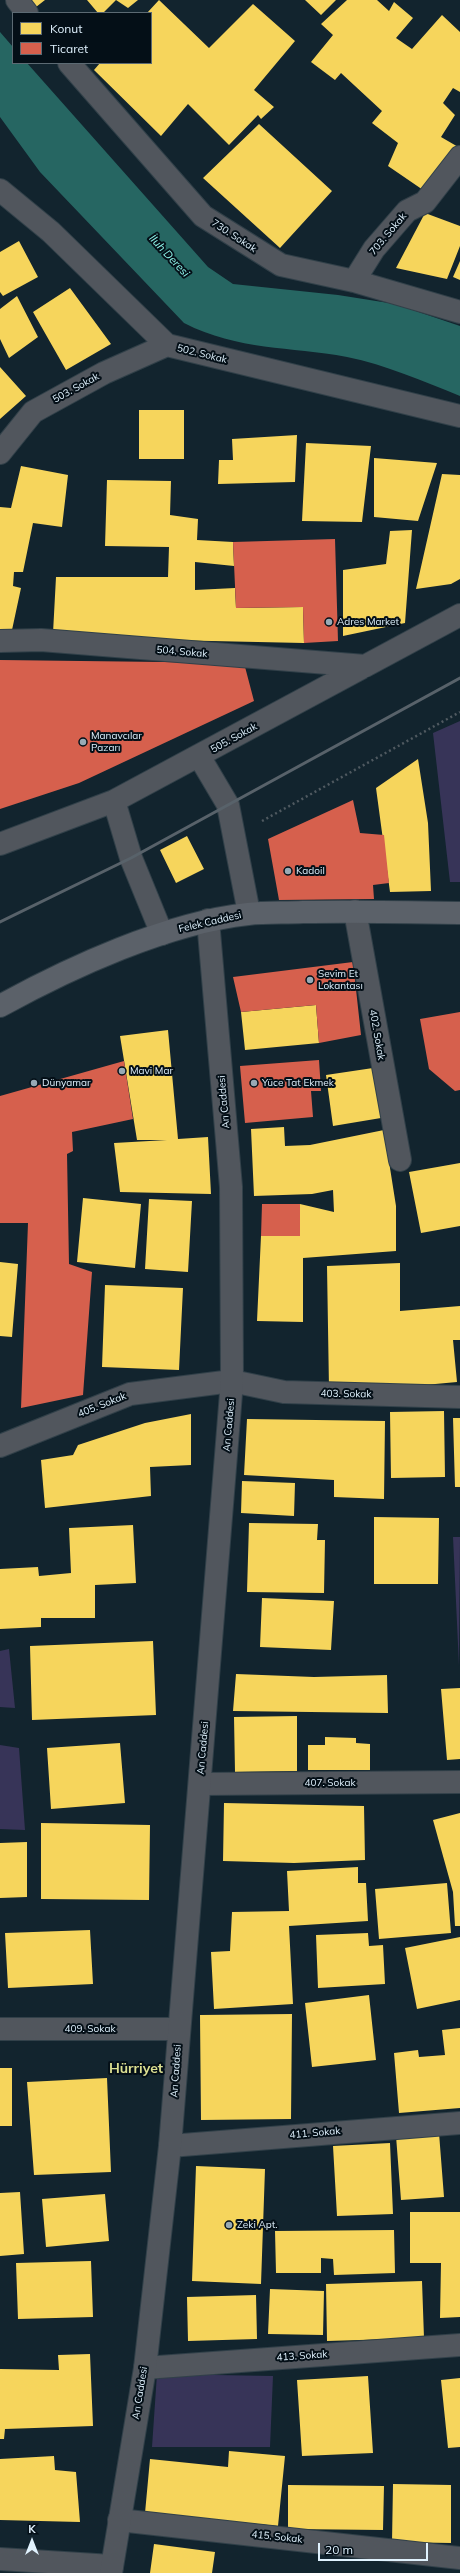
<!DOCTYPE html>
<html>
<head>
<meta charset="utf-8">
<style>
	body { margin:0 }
	#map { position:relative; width:460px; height:2573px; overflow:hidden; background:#12242e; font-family:Mulish,sans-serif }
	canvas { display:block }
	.legend { position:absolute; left:12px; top:12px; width:140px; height:52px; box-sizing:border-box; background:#040f17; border:1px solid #5c6a73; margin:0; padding:5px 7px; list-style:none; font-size:12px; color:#e0f2fe }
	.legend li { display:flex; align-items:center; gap:8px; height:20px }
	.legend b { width:20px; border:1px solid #5c6a73 }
	.north { position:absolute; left:12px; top:2521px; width:40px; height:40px; -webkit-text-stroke:3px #040f17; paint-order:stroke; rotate:0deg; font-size:11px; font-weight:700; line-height:16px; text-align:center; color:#e0f2fe }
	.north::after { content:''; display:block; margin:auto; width:14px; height:18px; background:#e0f2fe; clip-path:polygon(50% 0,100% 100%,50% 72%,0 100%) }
	.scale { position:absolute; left:318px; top:2543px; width:110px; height:18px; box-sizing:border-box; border:2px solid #e0f2fe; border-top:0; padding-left:5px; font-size:12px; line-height:14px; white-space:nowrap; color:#e0f2fe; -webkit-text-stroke:3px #040f17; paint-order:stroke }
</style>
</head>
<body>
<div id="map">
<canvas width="460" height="2573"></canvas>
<ul class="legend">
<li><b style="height:11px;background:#f6d55c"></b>Konut</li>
<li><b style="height:11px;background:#d6604d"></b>Ticaret</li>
</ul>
<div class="north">K</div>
<div class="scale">20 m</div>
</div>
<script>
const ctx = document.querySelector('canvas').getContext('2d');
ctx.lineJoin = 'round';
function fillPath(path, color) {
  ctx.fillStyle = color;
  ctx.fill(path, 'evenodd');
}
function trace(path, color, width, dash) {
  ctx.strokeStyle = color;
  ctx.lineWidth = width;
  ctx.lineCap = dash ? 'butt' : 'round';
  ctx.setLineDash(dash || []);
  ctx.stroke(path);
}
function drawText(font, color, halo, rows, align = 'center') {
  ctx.font = font + ' Mulish,sans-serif';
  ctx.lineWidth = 4;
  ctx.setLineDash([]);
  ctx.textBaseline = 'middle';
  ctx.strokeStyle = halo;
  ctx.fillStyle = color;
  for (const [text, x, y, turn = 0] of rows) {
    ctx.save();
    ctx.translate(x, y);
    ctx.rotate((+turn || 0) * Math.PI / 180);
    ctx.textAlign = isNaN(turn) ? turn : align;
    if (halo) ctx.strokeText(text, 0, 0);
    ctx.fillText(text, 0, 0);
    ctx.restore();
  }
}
fillPath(new Path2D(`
	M460,721V882H450L433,733Z
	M453,1537H460L459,1666Z
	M9,1649L15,1708L0,1707V1651Z
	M0,1745L19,1748L25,1830L0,1829Z
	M157,2374L273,2376L270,2447H152Z`), '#373458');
fillPath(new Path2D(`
	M0,32L13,47V63H27L208,267L233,284L338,295L395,304L460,326V396C423,381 386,365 347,357C289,346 239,351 184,323L40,172L0,117Z`), '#266662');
fillPath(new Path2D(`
	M30,0H45L36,7Z
	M87,0H138L128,8L116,0L103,13H98Z
	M159,0L209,48L253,4L295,41L254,90L274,107L261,119L258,115L229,145L188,104L161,136L94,70L100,63H151V13H147Z
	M305,0H336L321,15Z
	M347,0H377L389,11L394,2L413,18L396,38L412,49L442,15L460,32V92L453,88L443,103L455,115L441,137L460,148L426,192L388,166L398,143L372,123L382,111L341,73L335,80L311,62L333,35L321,24Z
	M259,124L332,191L280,248L203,178Z
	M425,213L460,226V246L447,279L396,268Z
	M19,241L38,277L3,296L0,292V252Z
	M460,261V280L453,277Z
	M70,288L111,344L66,370L33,312Z
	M17,296L38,337L9,358L0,339V309Z
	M0,367L26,396L0,419Z
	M139,410H184V459H139Z
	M297,435L295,482L218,484L219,460H233L232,439Z
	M306,443L371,446L362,522L302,521Z
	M374,458L437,463L418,521L374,517Z
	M21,466L68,475L62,527L33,523L23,572H14L13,586L21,588L12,630H0V507L11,508Z
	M442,474L460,475V579L451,584L416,589Z
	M107,480L171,481L170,515L198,519L197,540L233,542L234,566L195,562V590L235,588L236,608L303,607L304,643L165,640L53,633L56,577H168L169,547L105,546Z
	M412,530L405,623L343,636V570L386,564L390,531Z
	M418,759L428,823L431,891L390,892L376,788Z
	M187,836L204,869L176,883L160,850Z
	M316,1005L319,1043L245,1050L241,1012Z
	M168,1030L178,1139L208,1137L211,1194L120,1192L114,1143L167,1140H137L120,1036Z
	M373,1068L381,1118L333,1126L326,1075Z
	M284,1127L285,1146L310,1145L384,1130L396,1206V1251L303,1258V1322L257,1321L261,1236H300V1204L334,1212L333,1190L312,1194L254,1196L251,1129Z
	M460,1163V1226L421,1233L409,1172Z
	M83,1198L141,1204L135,1268L77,1262Z
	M149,1199L192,1201L188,1272L145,1269Z
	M0,1262L18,1264L12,1337L0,1336Z
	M400,1263V1311L460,1306V1340H453L457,1382L392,1388L329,1389L327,1266Z
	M105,1285L183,1288L179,1370L102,1367Z
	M444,1411L445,1477L391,1478L390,1412Z
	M191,1414V1465L150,1467L151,1496L45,1508L41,1460L73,1455L78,1445L145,1423Z
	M453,1418H460V1487H455Z
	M247,1419L385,1421L384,1499L334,1497V1480L244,1475Z
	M242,1481L295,1483L294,1516L241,1513Z
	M374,1517L439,1518L438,1584H374Z
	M249,1523L318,1524L317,1540H325L324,1593L247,1592Z
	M133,1525L136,1583L95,1585V1618H41V1627L0,1629V1569L38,1567L39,1576L71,1573L69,1528Z
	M262,1598L334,1601L331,1650L260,1647Z
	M153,1641L156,1715L32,1720L30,1646Z
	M236,1674L314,1677L387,1675L388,1713L233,1711Z
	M460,1688V1759L447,1760L441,1689Z
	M297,1716V1771L235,1772L234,1717Z
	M325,1737L356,1738V1743L370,1744V1770H308V1745H325Z
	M120,1743L125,1803L51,1809L47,1748Z
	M224,1803L364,1806L365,1860L294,1863L223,1861Z
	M460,1813V1926H455L453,1892L433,1820Z
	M41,1823L150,1825L149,1900L41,1899Z
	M27,1842V1897L0,1898V1843Z
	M358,1867V1883H366L368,1921L289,1926L293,2004L214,2009L211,1952L230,1951L232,1912L289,1911L287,1871Z
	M447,1883L451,1933L379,1939L375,1889Z
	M90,1930L93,1984L8,1988L5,1933Z
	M368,1933L369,1946L383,1945L385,1984L318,1988L316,1935Z
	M460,1937V2000L417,2009L405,1948Z
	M369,1995L376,2060L312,2067L305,2003Z
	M292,2014L291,2119L201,2120L200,2015Z
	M460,2028V2108L399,2113L394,2053L418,2050L419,2057L445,2055L442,2030Z
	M0,2068H12V2126H0Z
	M107,2078L111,2172L34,2175L27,2082Z
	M439,2133L444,2197L401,2200L396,2136Z
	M390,2143L393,2214L337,2216L333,2146Z
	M196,2166L265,2169L261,2284L192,2281Z
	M20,2192L24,2254L0,2256V2193Z
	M105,2194L109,2241L46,2247L42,2199Z
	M410,2212H460V2317L440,2318L441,2263H410Z
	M394,2230L395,2273L334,2275L333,2259L321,2258V2273H276L275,2231Z
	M91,2261L93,2317L18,2319L16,2263Z
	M422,2281L424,2338L327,2341L326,2284Z
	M270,2289L324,2291L323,2335L268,2334Z
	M256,2295L257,2339L188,2341L187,2297Z
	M90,2354L93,2426L5,2429L4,2439H0V2369L59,2370L58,2355Z
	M368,2376L373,2453L302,2456L297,2380Z
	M460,2378V2447L448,2448L441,2380Z
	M229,2451L285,2456L278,2526L145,2513L150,2459L228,2467Z
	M54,2456L55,2470L76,2472L80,2522L0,2520V2459Z
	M393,2484L451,2485V2543L392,2542Z
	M288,2485L384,2486L383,2530L288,2529Z
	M154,2544L215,2552L212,2573H150Z`), '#f6d55c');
fillPath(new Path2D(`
	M335,539L338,641L304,643L303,607L236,608L233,542Z
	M0,660L244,663L254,701L79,783L0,809Z
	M353,800L360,833L384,835L389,883L373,885L374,899L279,900L268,839Z
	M353,962L361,1035L319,1043L316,1005L241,1012L233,977Z
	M460,1012V1090L455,1091L429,1069L420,1019Z
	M319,1060L321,1091H311L313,1117L245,1123L240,1066Z
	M124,1061L133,1119L72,1132L73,1151L67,1154L69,1264L92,1272L83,1395L21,1408L28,1223H0V1096Z
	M262,1204H300V1236H261Z`), '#d6604d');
const minor = new Path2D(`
	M17,0L27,13
	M69,63L203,216L281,265L354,281L460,312
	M0,190L51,232L167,345L460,416
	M354,281L374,249L407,211L425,202L460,157
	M0,453L33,412L104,373L167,345
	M0,641L41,640L365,666
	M199,756L228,805L249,913
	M114,801L131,858L162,934
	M0,844L114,801L460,615
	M355,911L400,1160
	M0,1446L130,1394L232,1381L284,1392L460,1397
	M200,1784L460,1782
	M0,2029H179
	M170,2146L460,2123
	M145,2368L460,2345
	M119,2520L460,2558
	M0,2559L112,2566`);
const tertiary = new Path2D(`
	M111,2573L145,2368L170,2146L232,1381L231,1187L208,920`);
const secondary = new Path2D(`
	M0,1006C71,967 167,923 248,914C266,912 285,913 303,912C355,911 407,912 460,913`);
trace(minor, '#314049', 24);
trace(tertiary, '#314049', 24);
trace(secondary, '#314049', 24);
trace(new Path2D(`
	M262,821L460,712`), '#505a61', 2.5, [2, 3]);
trace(minor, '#51565d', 22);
trace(tertiary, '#51565d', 22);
trace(secondary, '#5b6169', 22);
trace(new Path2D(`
	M0,922L131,858L460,678`), '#58626a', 3);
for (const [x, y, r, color] of [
	[329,622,4,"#98aab5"],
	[83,742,4,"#98aab5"],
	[288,871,4,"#98aab5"],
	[310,980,4,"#98aab5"],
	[122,1071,4,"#98aab5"],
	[34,1083,4,"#98aab5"],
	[254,1083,4,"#98aab5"],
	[229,2225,4,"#98aab5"]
]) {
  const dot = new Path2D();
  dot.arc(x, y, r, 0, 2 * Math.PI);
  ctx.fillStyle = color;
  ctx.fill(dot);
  trace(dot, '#040f17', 1.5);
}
drawText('10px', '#e0f2fe', '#040f17', [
	["703. Sokak",388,234,-50],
	["730. Sokak",234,236,33],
	["502. Sokak",202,354,14],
	["503. Sokak",76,388,-29],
	["504. Sokak",182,652,5],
	["505. Sokak",234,738,-29],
	["Felek Caddesi",210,922,-13],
	["402. Sokak",377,1035,80],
	["Arı Caddesi",224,1102,-95],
	["403. Sokak",346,1394,1],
	["405. Sokak",102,1405,-22],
	["Arı Caddesi",229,1425,-85],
	["Arı Caddesi",203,1748,-85],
	["407. Sokak",330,1783],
	["409. Sokak",90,2029],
	["Arı Caddesi",176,2071,-86],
	["411. Sokak",315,2133,-5],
	["413. Sokak",302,2356,-4],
	["Arı Caddesi",140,2393,-81],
	["415. Sokak",277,2537,6]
]);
drawText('10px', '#e0f2fe', '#040f17', [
	["Adres Market",337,622],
	["Manavcılar",91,736],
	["Pazarı",91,748],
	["Kadoil",296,871],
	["Sevim Et",318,974],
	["Lokantası",318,986],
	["Mavi Mar",130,1071],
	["Dünyamar",42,1083],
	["Yüce Tat Ekmek",262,1083],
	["Zeki Apt.",237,2225]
], 'left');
drawText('italic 11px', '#91faef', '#040f17', [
	["İluh Deresi",169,256,47]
]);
drawText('bold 14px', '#dbdf91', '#040f17', [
	["Hürriyet",136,2069]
]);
</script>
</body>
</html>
